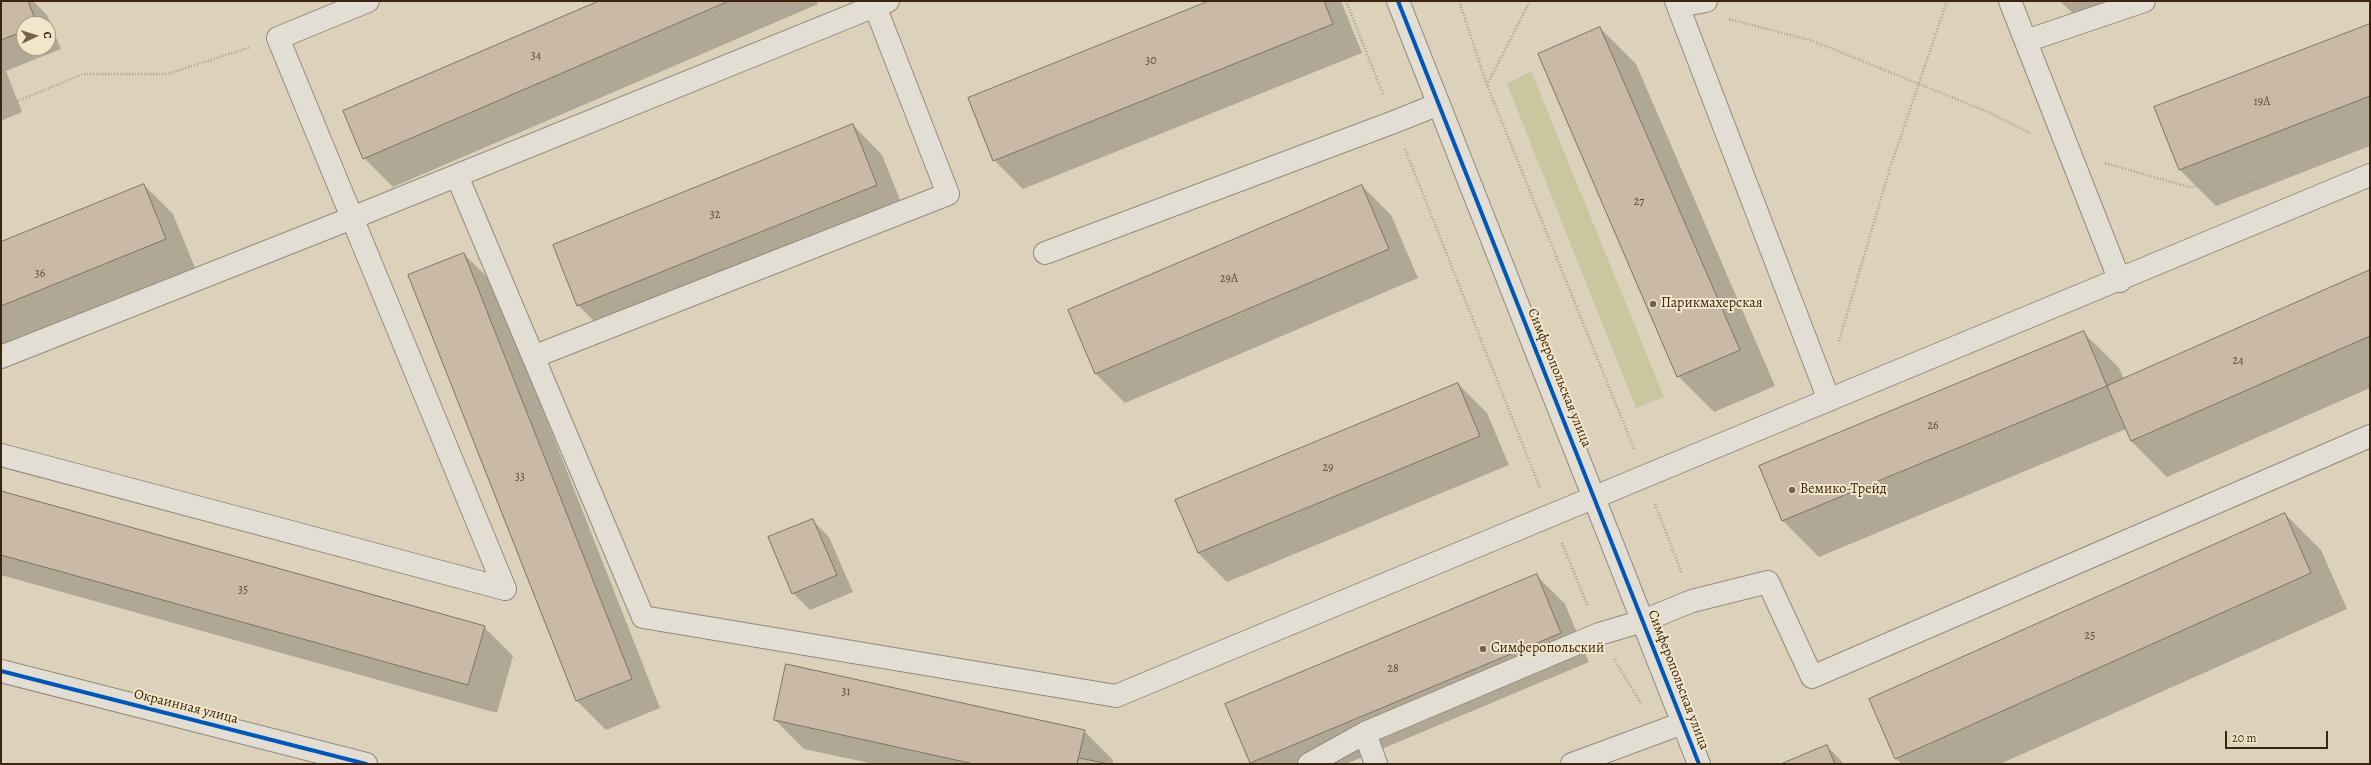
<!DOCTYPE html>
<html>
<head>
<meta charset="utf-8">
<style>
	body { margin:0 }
	#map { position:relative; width:2371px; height:765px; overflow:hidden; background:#dcd2bb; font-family:Alegreya,serif }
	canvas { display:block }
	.frame { position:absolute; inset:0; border:2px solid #3d2411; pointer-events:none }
	.north { position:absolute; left:16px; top:16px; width:40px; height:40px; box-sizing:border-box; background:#f1e6ca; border:1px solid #a99880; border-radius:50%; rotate:86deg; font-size:11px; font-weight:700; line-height:16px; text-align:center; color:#3d2411 }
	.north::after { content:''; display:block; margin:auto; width:14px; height:18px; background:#75614c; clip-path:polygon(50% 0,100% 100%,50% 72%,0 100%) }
	.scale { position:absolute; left:2225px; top:731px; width:103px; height:18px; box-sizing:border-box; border:2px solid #3d2411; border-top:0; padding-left:5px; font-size:12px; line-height:14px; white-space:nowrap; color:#3d2411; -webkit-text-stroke:3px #f1e6ca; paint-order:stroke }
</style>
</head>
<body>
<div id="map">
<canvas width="2371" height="765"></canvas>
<div class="frame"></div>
<div class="north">С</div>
<div class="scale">20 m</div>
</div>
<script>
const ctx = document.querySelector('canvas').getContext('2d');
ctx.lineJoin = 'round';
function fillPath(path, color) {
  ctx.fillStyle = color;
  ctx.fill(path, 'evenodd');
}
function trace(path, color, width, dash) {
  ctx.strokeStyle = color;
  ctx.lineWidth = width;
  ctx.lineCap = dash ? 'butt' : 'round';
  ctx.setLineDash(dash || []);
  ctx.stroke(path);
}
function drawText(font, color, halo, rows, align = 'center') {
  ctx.font = font + ' Alegreya,serif';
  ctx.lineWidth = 4;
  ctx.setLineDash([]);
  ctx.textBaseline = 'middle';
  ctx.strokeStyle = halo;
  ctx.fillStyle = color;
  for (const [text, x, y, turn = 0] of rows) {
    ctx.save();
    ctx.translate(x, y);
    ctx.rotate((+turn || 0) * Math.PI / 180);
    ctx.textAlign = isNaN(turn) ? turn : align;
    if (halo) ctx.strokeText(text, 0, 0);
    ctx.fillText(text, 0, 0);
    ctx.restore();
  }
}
fillPath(new Path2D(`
	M1531,71L1664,397L1636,408L1507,84Z`), '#c8c7a0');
fillPath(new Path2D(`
	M1,1H33L47,15L61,49L6,71L22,112L1,121ZM24,24H48V48H24Z
	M601,1H817L818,4L393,187L364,158Z
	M1211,1H1341L1362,53L1023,189L994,160Z
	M2060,1H2143L2085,25Z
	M2370,25V146L2216,206L2180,170Z
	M1600,28L1636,64L1775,386L1714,412L1678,376Z
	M853,125L882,155L906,214L607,334L578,305Z
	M144,185L173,214L195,268L1,347V243Z
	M1362,186L1391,215L1418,278L1125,403L1096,374L1069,310Z
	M464,254L493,283L660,708L606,730L577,701Z
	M2370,271V388L2167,477L2131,441L2126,429L1819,557L1783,521L1760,467L2083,332L2119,368L2124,379Z
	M1458,384L1487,413L1509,465L1227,582L1198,553Z
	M1,492L484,627L513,656L497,713L1,575Z
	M2285,514L2321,550L2347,609L2000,764H1902L1896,759Z
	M812,520L829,537L853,592L810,610L793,593Z
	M1536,575L1565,604L1589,662L1346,764L1251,763Z
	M775,720L1084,731L1113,760V764H874L804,749Z
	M1827,746L1844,764H1783Z`), '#0003');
const building = new Path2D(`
	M1,1H28L37,24H24V31L1,40Z
	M599,1H729L363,159L343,111Z
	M1209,1H1324L1333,24L993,161L968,98Z
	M2370,24V96L2179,170L2154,107Z
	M1600,27L1740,350L1677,377L1538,54Z
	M853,124L877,185L577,306L553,245Z
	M144,184L166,239L1,306V242Z
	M1362,185L1389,249L1095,374L1068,310Z
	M464,253L632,679L576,701L408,275Z
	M2370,270V336L2131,441L2107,386Z
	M2084,331L2107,386L1782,521L1759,466Z
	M1458,383L1480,436L1198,553L1175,500Z
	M1,491L485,626L468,685L1,555Z
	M2285,513L2311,573L1895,759L1869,699Z
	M813,519L837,575L792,594L768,537Z
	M1537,574L1561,633L1250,763L1225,704Z
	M786,664L1085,730L1077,764H974L774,720Z
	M1827,745L1835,764H1781Z
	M1079,758L1109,764H1077Z`);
fillPath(building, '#c9b9a6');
trace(building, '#7d7365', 1);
const minor = new Path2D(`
	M368,1L278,38L505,589
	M1398,1L1699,764
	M1676,1L1829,400
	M2010,1L2120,281
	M1678,6L1706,1
	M2026,41L2144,1
	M457,176L643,617L1116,696L2370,175
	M1045,253L1394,122L1439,104
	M1,357L352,218L875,6V1
	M533,357L948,194L875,6L888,1
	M1,455L505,589
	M1,671L366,764
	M1365,733L1376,764
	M1309,764L1365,733L1599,634L1643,621L1692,601L1768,582L1812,677L2370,436
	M1572,764L1683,723`);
trace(minor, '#938a7c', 24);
trace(new Path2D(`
	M1346,1L1383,94
	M1459,1L1487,85L1634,449
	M1729,19L1813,41L1988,112L2030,133
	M1487,85L1530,1
	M1,108L83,74H167L251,47
	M1405,149L1540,488
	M2105,163L2189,187L2276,180
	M1839,341L1889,171L1947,1
	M1655,504L1682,574
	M1562,543L1588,607
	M1614,659L1642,705`), '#a69f94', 2.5, [1, 2]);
trace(minor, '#e3ded3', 22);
trace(new Path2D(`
	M1398,1L1699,764
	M1,671L366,764`), '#0057b8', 4);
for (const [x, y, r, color] of [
	[1653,304,4,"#75614c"],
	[1792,490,4,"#75614c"],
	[1483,649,4,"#75614c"]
]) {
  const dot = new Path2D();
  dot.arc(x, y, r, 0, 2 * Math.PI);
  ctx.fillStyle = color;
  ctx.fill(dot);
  trace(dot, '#f1e6ca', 1.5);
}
drawText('12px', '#614a37', null, [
	["34",536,56],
	["30",1151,61],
	["19А",2262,102],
	["27",1639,202],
	["32",715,215],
	["36",40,274],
	["29А",1229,279],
	["24",2238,361],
	["26",1933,426],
	["29",1328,468],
	["33",520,477],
	["35",243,590],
	["25",2090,636],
	["28",1393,669],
	["31",846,692]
]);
drawText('14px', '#3d2411', '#f1e6ca', [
	["Парикмахерская",1661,304],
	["Вемико-Трейд",1800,490],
	["Симферопольский",1491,649]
], 'left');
drawText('14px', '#3d2411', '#f1e6ca', [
	["Симферопольская улица",1559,378,68],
	["Симферопольская улица",1678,680,69],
	["Окраинная улица",186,707,14]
]);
</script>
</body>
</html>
